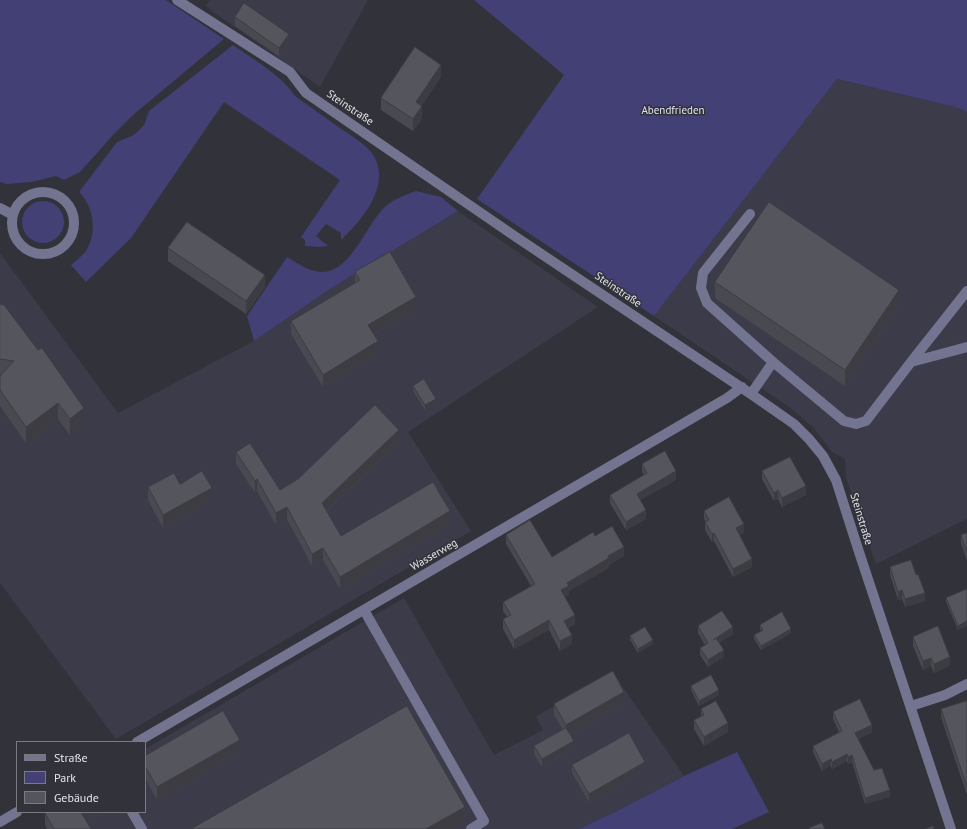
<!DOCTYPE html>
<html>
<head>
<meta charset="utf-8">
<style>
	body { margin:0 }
	#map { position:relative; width:967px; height:829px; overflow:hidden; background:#32323b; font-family:"PT Sans",sans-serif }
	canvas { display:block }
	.legend { position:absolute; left:16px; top:741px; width:130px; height:72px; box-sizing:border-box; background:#32323b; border:1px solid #7a7a81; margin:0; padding:5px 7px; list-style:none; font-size:12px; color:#e5e5eb }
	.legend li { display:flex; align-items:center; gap:8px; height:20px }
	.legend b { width:20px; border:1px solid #7a7a81 }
</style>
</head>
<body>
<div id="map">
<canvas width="967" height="829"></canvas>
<ul class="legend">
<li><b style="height:5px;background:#737490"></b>Straße</li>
<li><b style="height:11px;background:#424075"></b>Park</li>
<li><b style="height:11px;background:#55555e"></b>Gebäude</li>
</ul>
</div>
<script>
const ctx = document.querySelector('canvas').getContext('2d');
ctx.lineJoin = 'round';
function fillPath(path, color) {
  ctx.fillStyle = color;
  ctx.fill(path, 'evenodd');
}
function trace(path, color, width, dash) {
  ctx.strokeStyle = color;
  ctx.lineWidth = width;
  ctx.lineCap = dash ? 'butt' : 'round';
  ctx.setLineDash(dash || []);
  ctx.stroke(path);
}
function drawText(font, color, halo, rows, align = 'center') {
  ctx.font = font + ' "PT Sans",sans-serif';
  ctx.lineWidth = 3;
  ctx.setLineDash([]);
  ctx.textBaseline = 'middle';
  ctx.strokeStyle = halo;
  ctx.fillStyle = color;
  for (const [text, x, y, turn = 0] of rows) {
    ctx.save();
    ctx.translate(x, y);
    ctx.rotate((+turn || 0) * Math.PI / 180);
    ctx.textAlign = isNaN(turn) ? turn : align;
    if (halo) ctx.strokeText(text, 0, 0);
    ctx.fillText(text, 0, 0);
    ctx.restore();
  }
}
fillPath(new Path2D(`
	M210,0H368L320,87L205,6Z
	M837,79L955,107L967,112V519L876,564L846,478L845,459L832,452L813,427L789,407L654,316Z
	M458,211L598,307L408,432L471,531L116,739L0,583V253L118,413L254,341L330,289Z
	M404,598L494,755L543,730L536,716L614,674L684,776L619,810L579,829H87L77,812H145V749Z`), '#3b3b4a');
fillPath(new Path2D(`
	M0,0H166L224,39L133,115L113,135L80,172L64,180L56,176L31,182L7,184L0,182Z
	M474,0H967V112L955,107L837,79L654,316L477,199L564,75Z
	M233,45C254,60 280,74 295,96C309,106 323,116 337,126C348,134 369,145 375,158C390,188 361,221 341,240V233L326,224L316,236L328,246L319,247L305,246V240L301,237L340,180L224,102L131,238L86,282L71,265C75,261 81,257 85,252C98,235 94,206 79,192L117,142L134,135L144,125L149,111Z
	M416,191L441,197L458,211L330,289L254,341L247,316L287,257C297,263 308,271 321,272C352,273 366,223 386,206C394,199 405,195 416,191Z
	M22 222a21 21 0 1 1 42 0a21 21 0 1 1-42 0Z
	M737,752L769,812L732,829H579L619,810L684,776Z`), '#424075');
trace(new Path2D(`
	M177,0L290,72L306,93L516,237L751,394L794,424L809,439L823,456L836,480L859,552L951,829
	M12 223a31 31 0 1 1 62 0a31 31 0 1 1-62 0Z
	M0,208L13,215
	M750,214L703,273L701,288L707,303L773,362L751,394
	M773,362L844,421L856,424L866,421L911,362L967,291
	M911,362L967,347
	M364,610L484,821L471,829
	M911,706L945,695L967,684
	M137,742L727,398L742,387
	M132,812L142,829
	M0,822L17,812`), '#737490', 10);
fillPath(new Path2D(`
	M235,17L289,42L279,56L235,26Z
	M441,77L421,106L422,119L413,131L381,110V98Z
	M168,248L265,287L246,314L168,261Z
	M355,272L416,310L374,334L378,354L323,387L291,334V321L355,283Z
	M715,282L899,306L845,386L715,298Z
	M0,304L84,424L70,435L58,419L26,443L0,406V376L1,375H0Z
	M413,386L436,403L425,410L413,391Z
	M399,442L327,511L341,536L450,523L340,589L323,560L312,566L287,519L276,525L257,491L255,493L236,464V452L280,490Z
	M642,464L676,480L640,500L646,519L626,530L610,503V495L644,475L642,472Z
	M762,471L806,495L782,507L778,499L774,501L762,479Z
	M180,484L212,500L163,528L148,500V487Z
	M704,511L744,532L740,535L752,567L733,577L714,541L712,542L705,530V522H706L704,519Z
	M967,533V561L961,543V535Z
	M506,535L552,557L595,536L624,556L609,565V568L569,591V595L565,597L575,624L568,628L572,644L560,651L549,630L514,649L503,629V619L507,617L503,611V602L531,586L506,544Z
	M890,567L925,601L905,607L902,599L898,600L890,575Z
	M967,589L958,630L946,602V598Z
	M760,625L791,633L761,650L754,639V635L761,631L760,629Z
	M698,626L733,634L719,643L724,657L708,667L700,655V648L705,645L698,633Z
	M630,636L653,644L638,653L630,640Z
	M913,637L950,665L934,673L931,666L923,670L913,646Z
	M691,686L719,695L699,706L691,690Z
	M967,701V795L941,717V709Z
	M624,703L570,734L574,749L542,767L534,754V746L563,730L554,715V704Z
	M701,709L728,732L704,746L694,729V720L701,716Z
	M833,712L872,732L858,739L874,770L890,797L865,804L852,762L848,764L847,761L832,769L831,766L822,771L813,752V746L839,732L833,719Z
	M240,752L157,800L145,778V756Z
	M572,765L645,770L589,802L572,773Z
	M48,812H101L86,821L91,829H47L45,825V813Z`), '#494951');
fillPath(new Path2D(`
	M289,34V42L279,56V48Z
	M441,65V77L416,115V102Z
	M422,106V119L413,131V119Z
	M265,275V287L246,314V301Z
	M899,290V306L845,386V370Z
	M416,297V310L368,337V325Z
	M378,341V354L323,387V375Z
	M436,399V403L425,410V405Z
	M58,403V419L26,443V427Z
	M84,408V424L70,435V419Z
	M399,430V442L322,515V503Z
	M676,471V480L637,502V494Z
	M257,479V491L255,493V481Z
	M806,486V495L782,507V498Z
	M212,488V500L163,528V515Z
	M778,490V499L774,501V493Z
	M287,507V519L276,525V513Z
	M646,510V519L626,530V522Z
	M450,511V523L340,589V577Z
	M744,524V532L736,537V528Z
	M714,533V541L712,542V534Z
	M624,547V556L609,565V568L569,591V595L561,600V590L567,583L608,556Z
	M323,548V560L312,566V554Z
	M752,559V567L733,577V569Z
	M902,590V599L898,600V592Z
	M925,593V601L905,607V599Z
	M575,615V624L564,630V621Z
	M549,620V630L514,649V640Z
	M967,621V626L958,630V626Z
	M733,627V634L713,647V640Z
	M791,629V633L761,650V646Z
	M572,635V644L560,651V641Z
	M653,640V644L638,653V649Z
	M724,650V657L708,667V660Z
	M950,657V665L934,673V664Z
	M931,658V666L923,670V661Z
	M719,690V695L699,706V701Z
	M624,692V703L566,736V725Z
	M728,723V732L704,746V737Z
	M872,725V732L855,740V733Z
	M240,740V752L157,800V787Z
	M574,741V749L542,767V759Z
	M847,754V761L832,769V762Z
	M852,755V762L848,764V757Z
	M831,759V766L822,771V764Z
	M645,762V770L589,802V794Z
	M890,790V797L865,804V798Z
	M465,807V823L454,829H426Z
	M81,812H101L81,824Z`), '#3c3c42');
const building = new Path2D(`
	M244,3L289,34L279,48L235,17Z
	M415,47L441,65L416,102L422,106L413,119L381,98Z
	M769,202L899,290L845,370L715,282Z
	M187,222L265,275L246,301L168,248Z
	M390,252L416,297L368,325L378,341L323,375L291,321L360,280L355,272Z
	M0,304L4,305L38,350L42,348L84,408L70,419L58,403L26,427L0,390V376L14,361L0,359Z
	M424,379L436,399L425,405L413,386Z
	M375,405L399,430L322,503L341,536L433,482L450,511L340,577L323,548L312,554L287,507L276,513L257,479L255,481L236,452L250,443L280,490L298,479Z
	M665,451L676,471L637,494L646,510L626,522L610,495L647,473L642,464Z
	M790,457L806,486L782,498L778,490L774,493L762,471Z
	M202,471L212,488L163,515L148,487L174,473L180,484Z
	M729,497L744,524L736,528L752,559L733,569L714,533L712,534L705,522L709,520L704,511Z
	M530,520L552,557L593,532L595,536L612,526L624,547L608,556L609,558L567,583L569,586L561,590L575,615L564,621L572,635L560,641L549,620L514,640L503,619L511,615L503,602L535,584L506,535Z
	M967,533V553L961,535Z
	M911,560L916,575L918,574L925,593L905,599L902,590L898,592L890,567Z
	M967,589V621L958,626L946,598Z
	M722,611L733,627L713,640L716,638L724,650L708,660L700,648L708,643L698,626Z
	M782,612L791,629L761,646L754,635L763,630L760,625Z
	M938,626L950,657L934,664L931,658L923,661L913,637Z
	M645,627L653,640L638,649L630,636Z
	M613,671L624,692L566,725L554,704Z
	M711,675L719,690L699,701L691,686Z
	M860,699L872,725L855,733L874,770L882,768L890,790L865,798L852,755L848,757L847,754L832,762L831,759L822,764L813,746L842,731L833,712Z
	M716,701L728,723L704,737L694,720L704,715L701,709Z
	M967,701V787L941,709Z
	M407,706L465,807L426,829H191Z
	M223,711L240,740L157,787L145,766V756Z
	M566,728L574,741L542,759L534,746Z
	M629,733L645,762L589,794L572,765Z
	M48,812H81L91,829H54L45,813Z
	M822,823L825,829H809V828Z
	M933,826L934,829H925Z`);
fillPath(building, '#55555e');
trace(building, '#3c3c42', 1);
drawText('11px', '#e5e5eb', '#32323b', [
	["Steinstraße",350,108,34],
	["Steinstraße",618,290,34],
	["Steinstraße",861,519,73],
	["Wasserweg",434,555,-30]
]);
drawText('11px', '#e1e2f4', '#32323b', [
	["Abendfrieden",673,111]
]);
</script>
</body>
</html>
